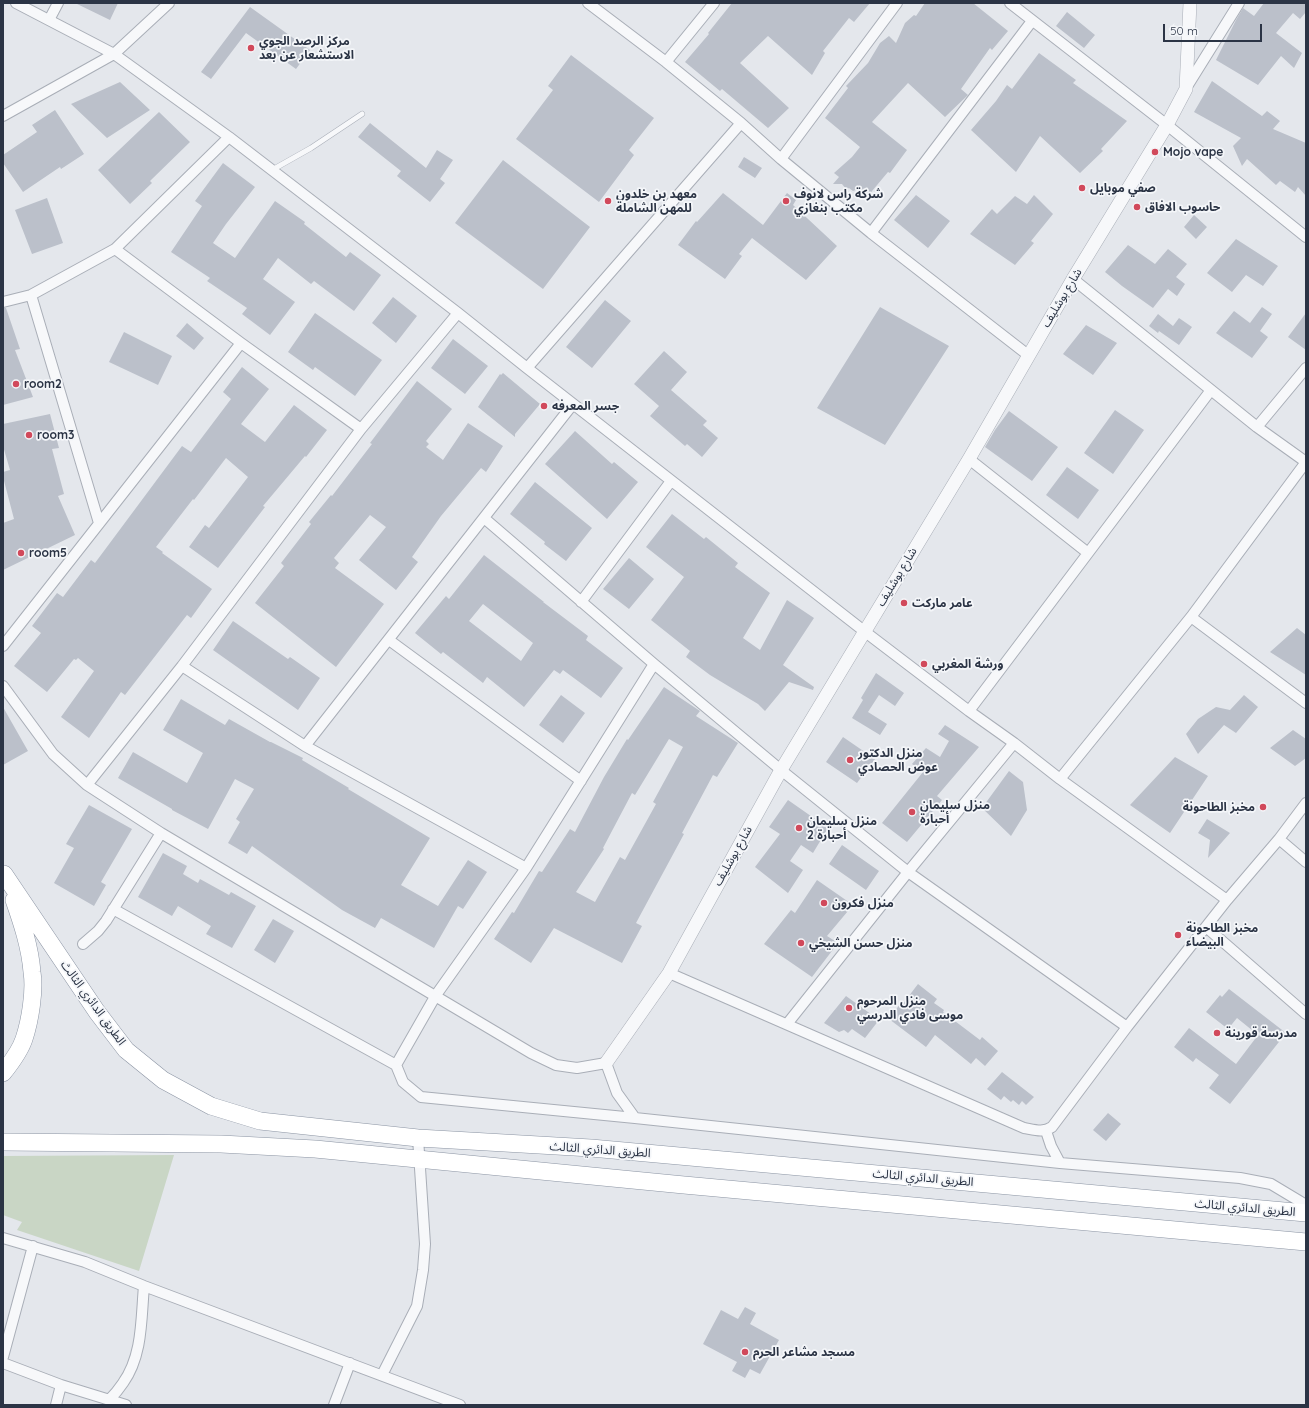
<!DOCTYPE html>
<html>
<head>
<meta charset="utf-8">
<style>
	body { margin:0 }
	#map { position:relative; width:1309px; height:1408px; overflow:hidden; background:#e4e7ec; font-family:Quicksand,sans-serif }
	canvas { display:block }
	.frame { position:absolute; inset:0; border:4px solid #2b3445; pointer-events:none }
	.scale { position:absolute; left:1163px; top:24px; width:99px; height:18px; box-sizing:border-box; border:2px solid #2b3445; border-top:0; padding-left:5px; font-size:12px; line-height:14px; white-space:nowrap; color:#2b3445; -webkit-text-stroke:3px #f4f6f9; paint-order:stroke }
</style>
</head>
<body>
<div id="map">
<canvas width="1309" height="1408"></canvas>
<div class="frame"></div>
<div class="scale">50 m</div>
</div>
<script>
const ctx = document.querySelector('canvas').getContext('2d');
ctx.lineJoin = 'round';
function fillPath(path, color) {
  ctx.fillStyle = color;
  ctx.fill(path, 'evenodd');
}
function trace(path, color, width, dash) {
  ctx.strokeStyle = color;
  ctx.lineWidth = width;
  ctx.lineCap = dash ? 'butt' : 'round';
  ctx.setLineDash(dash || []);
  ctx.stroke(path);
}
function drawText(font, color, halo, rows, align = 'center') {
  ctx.font = font + ' Quicksand,"Noto Sans Arabic",sans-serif';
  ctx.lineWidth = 3.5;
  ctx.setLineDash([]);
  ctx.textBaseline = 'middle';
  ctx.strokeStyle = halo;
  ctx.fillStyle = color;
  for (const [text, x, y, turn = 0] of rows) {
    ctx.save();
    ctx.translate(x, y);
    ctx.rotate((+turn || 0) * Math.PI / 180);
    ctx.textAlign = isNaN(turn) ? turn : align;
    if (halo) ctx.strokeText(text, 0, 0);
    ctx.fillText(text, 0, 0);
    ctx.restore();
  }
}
fillPath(new Path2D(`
	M174,1155L139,1271L17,1230L22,1222L3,1215V1156Z`), '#c9d6c5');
fillPath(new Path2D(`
	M75,3H118L110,20Z
	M732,3H870L854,22L849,18L823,51L825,53L812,75L768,36L740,63L789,108L768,128L722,89L720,91L685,62L709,34L708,33Z
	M925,3H973L1008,31L992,50L990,48L961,89L968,95L945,117L908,83L872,122L907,150L890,173L888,172L867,197L859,189L853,191L849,188L846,189L842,184H833L839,177L834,173L852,157L860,147L825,118L848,88L846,86L868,63L880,43L889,36L896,43L905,23L914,15L916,16Z
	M1264,3H1306V12L1300,19L1293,13L1276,33L1302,53L1294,68L1281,56L1258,85L1216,60L1236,20L1243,8L1254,16Z
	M250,7L310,50L296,69L246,33L211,79L201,72Z
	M1067,12L1095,35L1084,48L1056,26Z
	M1039,53L1076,80L1073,83L1127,121L1101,149L1103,151L1080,173L1040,136L1016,172L971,130L996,101L1007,85L1012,89Z
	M571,55L654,118L629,150L634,155L599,202L516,139L553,90L548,86Z
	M1212,81L1262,116L1267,111L1280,121L1273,129L1306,143V196L1298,187L1295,192L1280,181L1276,185L1247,159L1242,166L1233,146L1241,138L1194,112Z
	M120,82L150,110L107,138L71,104Z
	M55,110L84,154L61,169L60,167L23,192L3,163V155L37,132L32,125Z
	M159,112L190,142L150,181L152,183L130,204L98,170Z
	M370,123L426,168L437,150L453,160L440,179L445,183L430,202L397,176L401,171L358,137Z
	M744,157L762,168L755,178L738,167Z
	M503,160L590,227L543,289L455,223Z
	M223,163L255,187L226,224L213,243L235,258L275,201L305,222L304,224L346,257L350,252L381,275L354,311L314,281L311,284L278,258L263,279L295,302L270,335L242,314L247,308L207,281L210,278L171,252L202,206L195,201Z
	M723,193L763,225L787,193L796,200L793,205L837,246L806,280L752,238L739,254L742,256L725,279L678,245L696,221L697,222Z
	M916,195L950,221L928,248L894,220Z
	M1034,195L1053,214L1031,241L1034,243L1015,265L970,234L992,209L997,214L1015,196L1027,204Z
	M47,198L63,243L32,254L15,210Z
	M1194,215L1207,227L1196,239L1184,227Z
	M1236,239L1278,266L1263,286L1246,275L1232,292L1207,273Z
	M1128,245L1155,264L1168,249L1187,264L1176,277L1185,284L1177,296L1168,289L1153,308L1122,286L1105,272Z
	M393,297L417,316L396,343L372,323Z
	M605,300L631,321L592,368L566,347Z
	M880,307L949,346L885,445L817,408Z
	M1262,307L1272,314L1260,331L1268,337L1252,358L1216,333L1234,311L1250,323Z
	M3,308H6L20,349L15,350L33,397L3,405Z
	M315,313L382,360L355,396L315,367L313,370L288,352Z
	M1306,313V350L1288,337Z
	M1158,314L1173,326L1179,318L1192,327L1179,345L1159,331L1158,333L1149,326Z
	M187,323L204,338L194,350L176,336Z
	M1086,325L1117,343L1093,375L1063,354Z
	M124,332L172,356L158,385L109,362Z
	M453,339L488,366L465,394L431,368Z
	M664,351L687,372L671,390L707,421L703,425L718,438L702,457L687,444L685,446L650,416L659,406L634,384Z
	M242,367L269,389L241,424L265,442L294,405L327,430L306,457L305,456L263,506L265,507L218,568L189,547L205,525L209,528L248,477L226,458L194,500L193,499L156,547L163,552L162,553L212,589L191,618L187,615L125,695L121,692L89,738L61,717L94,671L78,658L76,660L74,659L47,692L14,666L41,633L32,626L57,593L63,597L91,560L95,563L182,446L191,452L231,399L223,392Z
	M503,373L540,404L515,434V437L478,407L500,374L501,375Z
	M417,381L452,409L426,441L429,444L426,447L443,460L468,423L503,446L486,472L481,468L441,516L412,557L418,562L396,590L359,560L386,527L370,515L334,558L339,563L335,568L384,604L336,667L255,603L284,566L281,563L311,524L309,522L331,495L332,496L372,444L370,443Z
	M1115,410L1144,430L1113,474L1084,453Z
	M1009,411L1058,447L1032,481L985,447L995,430Z
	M50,414L59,448L52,449L64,494L58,496L75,535L3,570V523L14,519L3,477V472L10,470L3,446V424Z
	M575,431L612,464L614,462L638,482L607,519L545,464Z
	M1067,467L1099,490L1078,519L1046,495Z
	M535,482L592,528L566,561L544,544L545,542L510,514Z
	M672,514L704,539L706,537L738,563L735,567L770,593L743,638L760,650L787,600L814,618L783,665L814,687L813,690L789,682L765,711L758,704L710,675L686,657L690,651L651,620L684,577L646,547Z
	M484,555L544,602H543L588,636L586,640L623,668L601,698L563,670L560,674L554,670L524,707L487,677L483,683L443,652L441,654L415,633L446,596L449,599ZM483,604L533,643L521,661L469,621Z
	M629,558L654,579L629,609L603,589Z
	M233,621L288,659L290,657L320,678L298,710L213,650Z
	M1297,628L1306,635V675L1270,652Z
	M876,673L904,693L895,706L879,695L868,712L887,724L880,735L852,718L863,700L861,698Z
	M664,687L700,711L696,716L738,743L717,777L713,775L682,833L684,834L636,923L642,926L622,963L554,928L531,963L494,939L512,912L514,913L539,871L542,872L570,829L575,832L604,777L627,739L628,740ZM669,739L683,747L653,802L656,804L625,860L620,857L595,902L576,892L604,849L603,848L632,793L635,795Z
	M561,695L585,713L563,743L539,725Z
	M1244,695L1258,707L1236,733L1224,725L1198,754L1186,734L1198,719L1216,707L1230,710Z
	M181,699L225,725L229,719L270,742H271L303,758L302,760L349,788L348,789L430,838L401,885L438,906L468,860L487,872L463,909L458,906L434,948L381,918L375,928L342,910L252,846L247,854L228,843L240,822L236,819L254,789L235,779L208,829L172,810V809L118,778L133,752L187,783L203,753L163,730Z
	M3,707L28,751L3,765Z
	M945,725L979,747L937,796L942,800L907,842L882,823L923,772L912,764L926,748L940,757L949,741L938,734Z
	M1293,730L1306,739V758L1295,766L1270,748Z
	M843,737L875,759L857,783L826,762Z
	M1175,757L1208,776L1170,833L1130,805Z
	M1009,771L1023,782L1027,810L1011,836L982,808Z
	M788,800L828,828L813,853L801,845L790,861L803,870L788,893L755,867L780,834L769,827Z
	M89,805L132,829L101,882L106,885L94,906L54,883L74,848L66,844Z
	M1207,819L1230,833L1208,858L1210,840L1198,833Z
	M842,845L879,871L866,890L829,864Z
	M163,853L187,866L183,874L198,883L200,879L229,895L231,892L256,906L232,948L206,934L211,926L178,906L172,916L138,897Z
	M817,880L853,905L827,936L838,943L812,977L764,944L791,910L795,913Z
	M273,919L294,931L275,963L254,950Z
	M918,984L937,999L934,1003L944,1010L943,1012L980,1040L982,1037L998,1051L985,1066L976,1058L971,1064L935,1035L926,1047L889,1019L900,1004L902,1005Z
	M1229,989L1286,1033L1230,1104L1209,1088L1219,1075L1196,1058L1193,1062L1174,1047L1189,1028L1236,1064L1258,1035L1237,1018L1228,1029L1206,1012L1220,995L1222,997Z
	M846,996L879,1020L865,1038L852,1029L848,1033L844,1030L839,1032L824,1023Z
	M1002,1072L1034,1097L1026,1105L1022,1101L1019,1105L1013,1100L1011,1102L1004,1096L1001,1100L987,1089Z
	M1108,1113L1121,1124L1106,1141L1093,1130Z
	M745,1307L756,1313L750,1324L779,1340L760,1374L750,1369L745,1378L732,1371L737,1362L703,1344L721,1310L738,1319Z`), '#bbc0ca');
const service = new Path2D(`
	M272,170L311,148L362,114`);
const minor = new Path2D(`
	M16,3L114,54L229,137L458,313L527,368L864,631L969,711L1014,743L1060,779L1227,900
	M588,3L666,62L741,123L781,159L871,233L1028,355
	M1010,3L1167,125L1306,237
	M49,20L58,3
	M666,62L714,3
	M1186,88L1239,3
	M3,116L114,54L169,3
	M781,159L897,3
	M871,233L1032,21
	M115,249L241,343L361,429
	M1073,279L1257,427L1306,462
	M31,295L99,523
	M3,302L31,295L115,249L229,137
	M527,368L741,123
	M1257,427L1306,368
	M969,459L1088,553
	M484,518L654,664L781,770L908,872L1127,1027
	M581,602L671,481
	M1191,617L1306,703
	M389,640L581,781
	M3,646L241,343
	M654,664L526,868L436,995L396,1065L403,1082L421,1097L635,1118L1060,1163L1240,1178L1271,1184L1306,1205
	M182,666L305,746L526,868
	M3,686L53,754L87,785L161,833L531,1053L556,1065L577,1068L606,1063L617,1093L635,1118
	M969,711L1211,390
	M305,746L573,404
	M1060,779L1191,617L1306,462
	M87,785L182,666L361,429L458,313
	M1279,839L1306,862
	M113,909L396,1065
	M1206,927L1306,1014
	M83,944L98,931L106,921L161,833
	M669,973L1024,1128C1035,1130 1043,1133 1052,1127L1127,1027L1227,900L1279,839L1306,803
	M787,1024L908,872L1014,743
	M1046,1131L1051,1146L1060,1163
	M3,1238L85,1262L144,1286L460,1405
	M3,1357L33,1246
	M3,1363L61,1385L126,1405
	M382,1375L417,1306L423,1270L425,1244L418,1138
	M109,1400C114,1395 119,1389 123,1383C143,1355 141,1318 144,1286
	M56,1405L61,1385
	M334,1405L350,1363`);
const tertiary = new Path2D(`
	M606,1063L669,973L781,770L969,459L1073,279L1167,125L1186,89L1190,3`);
const trunk = new Path2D(`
	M4,874L97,1012L126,1050L163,1080L211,1106L260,1121L418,1138L591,1148L1306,1213
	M3,1073C11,1063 20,1051 24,1039C30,1021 35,991 32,972C30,947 22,923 14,900
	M3,1142L221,1144L315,1149L684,1185L1306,1242`);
trace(service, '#a9aeb7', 6);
trace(minor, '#a9aeb7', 12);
trace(tertiary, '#a9aeb7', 14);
trace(trunk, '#8b94a3', 18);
trace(service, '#f7f8fa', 5);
trace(minor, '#f7f8fa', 10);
trace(tertiary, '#f7f8fa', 13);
trace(trunk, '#fff', 17);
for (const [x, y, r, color] of [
	[251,48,4,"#d1495b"],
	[1155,152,4,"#d1495b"],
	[1082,188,4,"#d1495b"],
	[608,201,4,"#d1495b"],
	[786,201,4,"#d1495b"],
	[1137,207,4,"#d1495b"],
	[16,384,4,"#d1495b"],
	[544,406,4,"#d1495b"],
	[29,435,4,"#d1495b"],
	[21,553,4,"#d1495b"],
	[904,603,4,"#d1495b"],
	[924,664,4,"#d1495b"],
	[850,760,4,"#d1495b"],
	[1263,807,4,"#d1495b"],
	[912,812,4,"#d1495b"],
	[799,828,4,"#d1495b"],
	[824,903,4,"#d1495b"],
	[1178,935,4,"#d1495b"],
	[801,943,4,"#d1495b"],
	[849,1008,4,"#d1495b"],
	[1217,1033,4,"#d1495b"],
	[745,1352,4,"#d1495b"]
]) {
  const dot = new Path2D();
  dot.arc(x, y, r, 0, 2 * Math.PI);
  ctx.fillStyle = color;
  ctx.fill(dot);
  trace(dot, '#f4f6f9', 1.5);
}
drawText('bold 12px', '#2b3445', '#f4f6f9', [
	["مركز الرصد الجوي",259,41],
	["الاستشعار عن بعد",259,55],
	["Mojo vape",1163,152],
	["صفي موبايل",1090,188],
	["معهد بن خلدون",616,194],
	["للمهن الشاملة",616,208],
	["شركة راس لانوف",794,194],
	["مكتب بنغازي",794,208],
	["حاسوب الافاق",1145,207],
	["room2",24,384],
	["جسر المعرفه",552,406],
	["room3",37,435],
	["room5",29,553],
	["عامر ماركت",912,603],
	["ورشة المغربي",932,664],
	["منزل الدكتور",858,753],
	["عوض الحصادي",858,767],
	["منزل سليمان",920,805],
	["أحبارة",920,819],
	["مخبز الطاحونة",1255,807,"right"],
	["منزل سليمان",807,821],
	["أحبارة 2",807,835],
	["منزل فكرون",832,903],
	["مخبز الطاحونة",1186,928],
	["البيضاء",1186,942],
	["منزل حسن الشيخي",809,943],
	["منزل المرحوم",857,1001],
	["موسى فادي الدرسي",857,1015],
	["مدرسة قورينة",1225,1033],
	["مسجد مشاعر الحرم",753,1352]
], 'left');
drawText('12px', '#2b3445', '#f4f6f9', [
	["شارع بوشليف",1062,298,-59],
	["شارع بوشليف",897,577,-59],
	["شارع بوشليف",733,856,-61],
	["الطريق الدائري الثالث",93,1003,54],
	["الطريق الدائري الثالث",600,1150,4],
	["الطريق الدائري الثالث",923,1178,5],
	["الطريق الدائري الثالث",1245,1208,5]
]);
</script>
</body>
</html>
